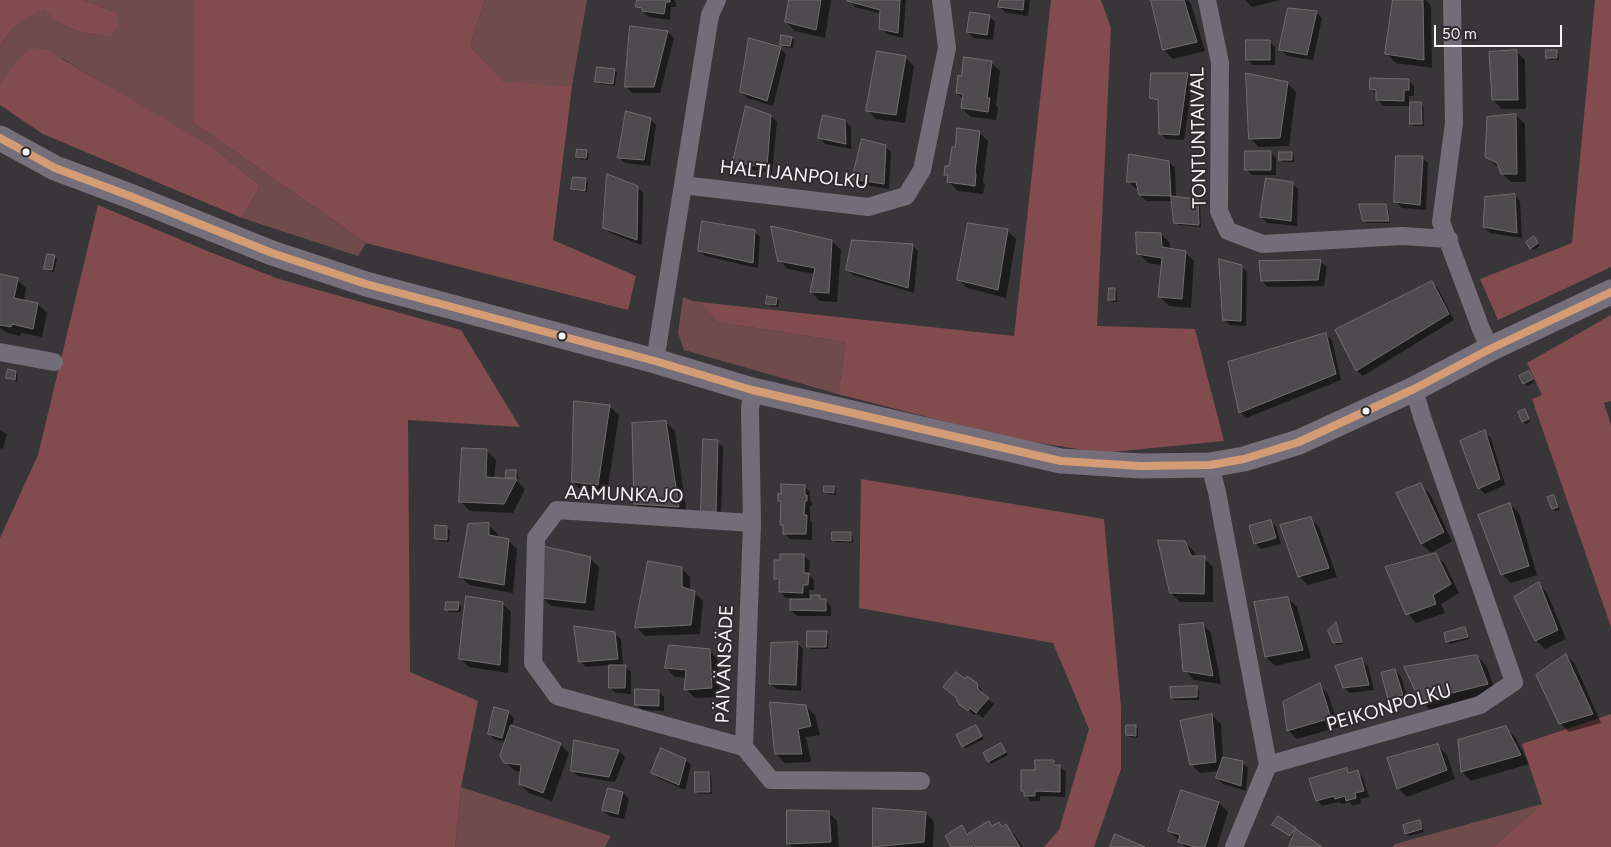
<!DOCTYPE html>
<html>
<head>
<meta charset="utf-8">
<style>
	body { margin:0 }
	#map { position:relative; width:1611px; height:847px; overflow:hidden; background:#383638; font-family:Figtree,sans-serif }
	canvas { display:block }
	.scale { position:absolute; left:1434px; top:25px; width:128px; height:22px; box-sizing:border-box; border:2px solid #f6f4f6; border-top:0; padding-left:6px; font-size:15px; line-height:18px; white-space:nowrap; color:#f6f4f6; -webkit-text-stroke:4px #2f2b2e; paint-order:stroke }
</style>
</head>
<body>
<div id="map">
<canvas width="1611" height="847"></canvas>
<div class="scale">50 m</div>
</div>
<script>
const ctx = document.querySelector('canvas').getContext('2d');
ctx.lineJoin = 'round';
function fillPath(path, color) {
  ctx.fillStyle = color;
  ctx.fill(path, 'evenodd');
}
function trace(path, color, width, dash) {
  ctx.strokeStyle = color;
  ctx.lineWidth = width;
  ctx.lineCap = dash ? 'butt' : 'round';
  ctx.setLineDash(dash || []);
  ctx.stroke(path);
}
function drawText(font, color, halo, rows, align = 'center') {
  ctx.font = font + ' Figtree,sans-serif';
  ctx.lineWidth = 4;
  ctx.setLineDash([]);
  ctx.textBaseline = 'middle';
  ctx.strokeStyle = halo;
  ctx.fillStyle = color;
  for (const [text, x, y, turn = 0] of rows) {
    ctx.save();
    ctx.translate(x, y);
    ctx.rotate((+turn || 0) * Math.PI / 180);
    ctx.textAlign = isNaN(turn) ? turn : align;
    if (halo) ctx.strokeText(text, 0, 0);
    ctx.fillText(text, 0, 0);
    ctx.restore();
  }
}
fillPath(new Path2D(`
	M82,0H194V123L366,243L358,256L242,218L260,186L215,149L128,99L62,58L8,73L0,83V45L20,20L31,14L44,9L59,23L77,31L110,37L115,12Z
	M485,0H587L572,86L503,83L470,46Z
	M683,297L693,301L699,302L717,322L846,342L838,394L684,350L678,333Z
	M461,787L611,836L605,847H455Z
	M1542,804L1493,847H1392L1395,844Z`), '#6f4b4c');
fillPath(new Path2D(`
	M0,0H82L115,12L119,24L110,37L77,31L59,23L44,10C19,18 16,25 0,45Z
	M194,0H485L470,46L503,82L572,86L553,240L636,276L628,310L366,243L194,123Z
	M1051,0H1101L1111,28L1097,326L1195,329L1224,441L1102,453L1009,438L838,394L846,342L717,322L699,302L1014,336Z
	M1595,0H1611V267L1498,320L1480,279L1572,243Z
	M32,48L47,50L215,149L260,186L242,218L43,134L0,105V83L21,56Z
	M98,205L210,252L279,279L461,330L520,427L408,420L410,672L478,701L461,787L455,847H0V538L38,455Z
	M1611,315V401L1604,403L1611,425V627L1532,399L1542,395L1527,363Z
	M861,479L1104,519L1121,707V769L1094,847H1044L1059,830L1089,729L1053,643L859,608Z
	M1611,714V847H1493L1542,804L1522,744Z`), '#824c4e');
fillPath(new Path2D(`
	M639,0H674L676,2V7H671L670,20L649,17L638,7Z
	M790,0H831L825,38L795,31L786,22Z
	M849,0H906L903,38L887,34L881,28L882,14L855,7Z
	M999,0H1030L1028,16L1006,13L1000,7L1001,2Z
	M1152,0H1187L1191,4L1205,51L1173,59L1164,50Z
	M1245,0H1280L1252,7Z
	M1394,0H1426L1431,6L1432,68L1396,63L1387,54Z
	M1316,12L1322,18L1313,60L1287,56L1281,50Z
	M989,16L995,22L993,40L974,38L968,32Z
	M631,27L668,32L674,38L660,93H632L627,87Z
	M791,38L794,40L793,48L784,47L781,45Z
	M1269,41L1275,47V65H1253L1247,59Z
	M780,48L786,54L773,106L747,98L741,92Z
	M1516,51L1525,60L1526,109H1502L1493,100Z
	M1556,51L1559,54V60H1550L1547,57Z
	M905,57L914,66L905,123L876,119L868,110Z
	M991,62L1000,71L996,106L998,108L996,120L971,117L962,108L963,99L957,93Z
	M614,70L617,73L615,86L599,84L596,82Z
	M1187,75L1193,80L1184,140L1166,139L1160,133V104L1151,97Z
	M1408,80L1414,86V96H1409V104H1421L1423,106L1424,126H1414L1411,124V106H1383L1378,100V95L1371,89Z
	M1287,83L1296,92L1289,146L1259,147L1250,138Z
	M1516,115L1525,124L1526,182H1511L1502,173L1501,168L1495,165L1486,156Z
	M771,116L777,122L772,173L740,168L735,162Z
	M650,119L656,125L650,166L625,163L619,157Z
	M845,121L851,127V149L825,144L820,138Z
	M979,132L988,141L983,182L985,184L983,194L958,191L949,182V178L945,174Z
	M885,146L891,152L889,189L859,184L854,178Z
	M586,152L589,154L588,160L580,159L577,156Z
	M1271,153L1276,158V175H1252L1246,169Z
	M1291,153L1294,156V162H1283L1280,159Z
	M1422,158L1428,163L1426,210L1402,208L1396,202Z
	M1169,162L1175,168L1176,198L1197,200L1200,203L1201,227L1178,225L1175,222L1172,201H1146L1140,195L1139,188H1135L1129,182Z
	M585,180L588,182L587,192L575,191L572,188Z
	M1292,183L1298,189L1297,226L1267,223L1261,217Z
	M637,187L643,193L642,245L610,233L604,227Z
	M1515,195L1520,201L1522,238L1490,233L1484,227Z
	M1385,206L1388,208L1390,223H1367L1364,221Z
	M1007,230L1016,239L1006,298L967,288L958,279Z
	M754,231L760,237L758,268L705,256L700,251Z
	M1161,234L1170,243V250L1185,252L1194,261L1191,308L1169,306L1160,297L1162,265L1148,263L1139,254Z
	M1534,238L1540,246L1533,250L1531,248Z
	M832,241L841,250L837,302L820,301L811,292L815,274L788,269L779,260Z
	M912,245L918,251L914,293L853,275L847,269Z
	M54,256L57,259L54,272L48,271L45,268Z
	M1261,262H1321L1327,267L1324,286L1268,287L1262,281Z
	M1241,266L1247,272L1246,326L1230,325L1224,319Z
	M0,276L17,280L26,288L24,301L38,304L47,313L42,337L21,333L20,336L7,333L0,328Z
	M1432,283L1438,288L1454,320L1363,376L1357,371L1337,330Z
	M1115,289L1117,292V302H1112L1110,299Z
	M777,299L779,301L778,307L770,306L768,303Z
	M1326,335L1332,340L1341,380L1246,418L1240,412Z
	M16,372L18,375L17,382L10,380L7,377Z
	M1529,372L1535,382L1527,386L1524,383Z
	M610,407L619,415L607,493L582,491L573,482Z
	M1525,411L1530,422L1525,424L1523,421Z
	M666,422L675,431L687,516L644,513L635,504Z
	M0,430L7,434L3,449L0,448Z
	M1485,432L1491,438L1505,485L1485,494L1479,488Z
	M717,441L723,447L721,518L708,517Z
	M487,451L496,460L494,479L510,480L507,477L516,472L518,474V480H516L525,489L513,513L470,511L461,502Z
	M1421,485L1430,494L1452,541L1431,553L1422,544L1398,494Z
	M804,486L810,492V500L812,502V506H810V520L812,522V540L790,539L784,533V527L782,524V504L779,501Z
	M834,487L836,490V495L828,494L825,492Z
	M1554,496L1556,499L1560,510L1555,511L1553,509L1549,498Z
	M1510,504L1519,513L1537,575L1511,583L1502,574Z
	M1310,518L1319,527L1337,577L1308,585L1299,576Z
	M1270,521L1276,527L1281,544L1261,549L1255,543Z
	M489,525L498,534L497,538L508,540L517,549L513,593L469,585L460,576Z
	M447,527L450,530L449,542L439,541L436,539Z
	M850,534L853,536V543L836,542L833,540Z
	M1184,542L1194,551L1196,558H1204L1213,567V602H1180L1171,593Z
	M1436,555L1445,564L1459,593L1441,604L1445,613L1416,623L1408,614Z
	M804,556L810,561L809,575L814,580V590H809V600L819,596L823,601H826L831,606V616H797L791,610L792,598H786L780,592V584L775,578Z
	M590,558L599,567L594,611L551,606L542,597Z
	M681,568L690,577V591L694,592L703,601L700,634L645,636L636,627Z
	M1539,584L1547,593L1566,639L1545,649L1536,640Z
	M1288,598L1297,607L1311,658L1275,666L1266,657Z
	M458,603L461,606V612H449L447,609Z
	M502,603L511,612L508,673L469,667L460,658Z
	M1202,624L1211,633L1221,684L1194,680L1185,670Z
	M1336,624L1338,626L1343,644L1336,645L1334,642Z
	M1465,628L1467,631L1469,639L1450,644L1448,642L1445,634Z
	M826,632L829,635L828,649H811L808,647Z
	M615,634L621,639L623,666L625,667L631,672V694L616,693L610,688L611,665L586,667L580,661Z
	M797,643L803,649L801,691L776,689L770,683Z
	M709,650L718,660L720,697L695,698L686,689V678L675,677L666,668Z
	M1566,655L1575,664L1601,723L1569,732L1560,723Z
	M1477,656L1486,665L1496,693L1430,710L1421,700Z
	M1362,660L1368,666L1374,690L1350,693L1344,688Z
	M1395,670L1401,676L1408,700L1395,704L1389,698Z
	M965,681L976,684L982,690L983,695L994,704L983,718L976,713L974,715L961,704L958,699Z
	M1319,685L1328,694L1339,727L1297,739L1288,730Z
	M1196,688L1199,690V700H1174L1172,698Z
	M659,691L664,697V711L642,710L636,704Z
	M805,706L815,715L820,735L806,737L811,762L785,763L776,754Z
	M508,712L514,718L512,727L560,744L569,753L552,801L529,793L520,784L522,772L515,771L505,762L506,742L495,740L489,734Z
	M1212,715L1221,724L1223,759L1242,762L1248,768L1246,791L1223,784L1217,778L1220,771L1200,773L1191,764Z
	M976,726L984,739L966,748L963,746Z
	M1135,726L1138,728V738L1130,737L1127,735Z
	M1506,728L1515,737L1529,764L1471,781L1462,772L1460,741Z
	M575,742L619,751L625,757L615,782L578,776L572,770Z
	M1001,744L1008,755L991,764L989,761Z
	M1438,746L1447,755L1455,779L1407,797L1398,788Z
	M686,760L691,765L685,790L658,778L652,772Z
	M1053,761L1066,772L1065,797L1040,796V801H1031L1022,790L1036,771Z
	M1347,770L1350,774L1358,772L1363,778L1369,797L1360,799L1361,803L1353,806L1349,802L1342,804L1339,802L1322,806L1317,800Z
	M709,773L711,776L712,794H699L696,792Z
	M608,790L623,793L629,799L624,819L609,816L603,810Z
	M1182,792L1219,803L1228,812L1217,847H1185L1170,831Z
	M828,812L837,821L839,847H792L788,844Z
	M926,813L934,822L933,847H874Z
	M989,822L993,827L1003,828L1006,826L1015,835L1023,847H953L962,827L969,834Z
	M1420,822L1422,824L1424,832L1409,836L1406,833Z
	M1276,827L1295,829L1320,847H1291L1294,838Z`), '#0007');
const building = new Path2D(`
	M637,0H670V2H666L664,14L642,11V8L636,7Z
	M789,0H821L816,30L785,22Z
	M847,0H900L898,33L879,29L880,10L847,1Z
	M1000,0H1024L1023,10L998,7Z
	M1151,0H1184L1197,42L1163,50Z
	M1393,0H1423L1424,60L1385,54Z
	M1288,8L1317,11L1307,55L1279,50Z
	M970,12L990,15L987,35L967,32Z
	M630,26L668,31L654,87H625Z
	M781,35L792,37L790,46L780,45Z
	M749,38L781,47L767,101L740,92Z
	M1246,40H1270V60H1246Z
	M1517,50L1518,100H1492L1489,52Z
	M1546,50H1557V58H1546Z
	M877,51L906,56L896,115L866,111Z
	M964,57L992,61L987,98H990L988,112L961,108L963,94L956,93L958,75L961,76Z
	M597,67L615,69L613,84L595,82Z
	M1151,73H1188L1179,135L1159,134L1158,100L1150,98Z
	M1246,73L1288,82L1280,138L1249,139Z
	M1370,78L1409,79V90H1404V101L1376,100V90L1370,89Z
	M1410,102H1421L1422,124H1410Z
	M746,106L771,115L767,168L733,162Z
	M626,111L651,118L644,160L618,158Z
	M1516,114L1517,174H1501L1497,163L1485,157L1487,117Z
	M823,115L845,120L846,144L818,138Z
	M957,128L980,131L975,172L976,174L975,186L947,182L948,175H944L945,166H949L952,147H955Z
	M862,139L886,145L884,184L852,179Z
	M577,149L587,150L586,158L576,157Z
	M1245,151H1271V170H1245Z
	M1279,152H1292V160H1279Z
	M1129,154L1169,161L1171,196L1139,195L1136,182H1127Z
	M1396,156H1423L1420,205L1394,202Z
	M607,174L638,186L637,240L603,228Z
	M573,177L586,178L585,191L571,189Z
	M1266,178L1293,182L1291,221L1260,217Z
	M1515,194L1517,233L1483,227L1485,197Z
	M1171,196L1198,199L1199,225L1174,223Z
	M1359,204H1386L1389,221H1363Z
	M702,221L755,230L753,263L698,251Z
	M968,223L1008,229L998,290L957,280Z
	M771,226L832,240L829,293L810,292L815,268L778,261Z
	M1136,232L1161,233L1162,247L1186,251L1182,299L1158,297L1162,258L1137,254Z
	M1534,236L1538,243L1530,249L1526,242Z
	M852,240L913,244L908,288L846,270Z
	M47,254L55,255L52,270L44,269Z
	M1219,259L1242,265L1241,321L1223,320Z
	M1321,260L1318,280L1261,281L1259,261Z
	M0,274L18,278L14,298L38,303L33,329L12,324L11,327L0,325Z
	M1432,281L1449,314L1356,371L1335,330Z
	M1109,288H1115V300H1108Z
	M767,296L777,298L776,305L766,304Z
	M1326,333L1336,374L1239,413L1228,362Z
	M8,369L16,371L15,380L6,378Z
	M1529,371L1533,379L1523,384L1519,376Z
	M574,401L610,405L598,485L572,482Z
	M1525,409L1529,419L1522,422L1518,412Z
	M666,421L679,507L634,504L632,423Z
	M1485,430L1500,479L1478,489L1460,441Z
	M703,439L718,440L716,512H701Z
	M462,448L487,449L486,477L517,479L504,504L459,502Z
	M506,470H516V478H506Z
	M1421,483L1444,532L1421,544L1396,493Z
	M781,484L805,485V495H807V501H805L804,515H807L806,534H783V525H780L781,501H778V493L781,494Z
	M824,486H834V493L824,492Z
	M1554,495L1558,507L1552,509L1547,497Z
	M1510,503L1529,566L1501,575L1478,515Z
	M1311,517L1329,568L1298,577L1280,525Z
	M1271,520L1276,538L1254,544L1249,526Z
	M489,523V535L509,539L504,585L459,577L468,524Z
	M435,525L447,526V540L435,539Z
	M832,532H851V541L832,540Z
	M1158,540L1185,541L1191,556H1205L1204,594L1170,593Z
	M543,546L591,557L585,603L541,598Z
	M1436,553L1451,584L1433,595L1436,604L1406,615L1385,567Z
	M780,554H804V573H809L808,585H803V593L779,592V579H774V560H780Z
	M648,561L682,567V587L695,591L691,625L635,628Z
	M1539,582L1558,630L1535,641L1514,597Z
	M811,595H820V599H826V611L790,610V599H811Z
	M466,596L503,602L500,665L459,659Z
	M1288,597L1303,650L1265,657L1254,602Z
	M446,602H459L458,610H445Z
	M1336,622L1342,642L1333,643L1328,631Z
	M1203,623L1213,676L1183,671L1179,625Z
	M574,626L615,632L618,659L579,662Z
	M1465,627L1468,637L1446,642L1444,633Z
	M807,631H827L826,647H807Z
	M798,642L796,685L769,684L771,643Z
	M669,645L710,649L712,688L684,690L686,670L665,668Z
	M1566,654L1593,714L1559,724L1536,675Z
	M1477,655L1488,684L1420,701L1404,667Z
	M1362,658L1369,685L1343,688L1335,666Z
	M609,665H626L625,688H609Z
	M1395,669L1403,695L1388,699L1381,673Z
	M956,672L965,679L967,676L977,683L978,689L989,698L976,713L970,708L968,711L960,705L957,701V698L943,687Z
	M1320,683L1331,718L1287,731L1283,702Z
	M1197,686V697L1171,698L1170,687Z
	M635,689L659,690V706L635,705Z
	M770,702L806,705L811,726L798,729L802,754H775Z
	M494,707L509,711L502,738L488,734Z
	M1212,714L1216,762L1190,765L1180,721Z
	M511,725L561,743L543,793L519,784L521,765L504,763L500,756Z
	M976,725L982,736L962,747L956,735Z
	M1126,725H1136V736L1126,735Z
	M1506,726L1521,755L1461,772L1458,740Z
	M574,740L619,750L609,777L571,771Z
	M1001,743L1006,752L988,762L983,753Z
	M1438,744L1447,770L1397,789L1387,758Z
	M661,748L686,759L679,785L651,773Z
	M1223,757L1243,761L1241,786L1216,778Z
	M1035,760H1054V765H1060V792L1035,791V796H1024V791H1021V770H1035Z
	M1347,768L1348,773L1358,770L1364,791L1355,793L1356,798L1346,801L1345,796L1335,799L1334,796L1316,801L1309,779Z
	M695,772H709L710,792H695Z
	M608,788L623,792L618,814L602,810Z
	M1181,790L1219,802L1205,847H1195L1178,842L1180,835L1168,831Z
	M873,808L926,812L924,842L873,847Z
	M787,810L829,811L831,842L787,844Z
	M1278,816L1296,828L1290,836L1272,825Z
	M1420,820L1422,829L1405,834L1403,825Z
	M989,821L992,826L999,822L1002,827L1006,824L1020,847H975L974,845L971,847H951L945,836L962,825L967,834Z
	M1296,829L1322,847H1289Z
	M1115,834L1145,847H1110Z`);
fillPath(building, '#4d4b4d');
trace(building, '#706d6e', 1);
trace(new Path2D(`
	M1207,0L1220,63L1219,211L1228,231L1263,244L1402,236L1449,239
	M1452,0L1454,123L1441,222L1481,329L1490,349
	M683,185L868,207L906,196L922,170L947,48L941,0
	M0,352L54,362
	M655,361L710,15L717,0
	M752,390L750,410L752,523L744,747L771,780L921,781
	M1210,465L1217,492L1268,765L1480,705L1514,682L1422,417L1414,389
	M744,747L557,696L533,663L536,538L557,510L752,523
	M1234,847L1268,765`), '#736d79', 18);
trace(new Path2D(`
	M0,138L55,168L130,196L272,253L366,284L655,361L752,390L1061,461L1141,466L1210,465L1244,459L1299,442L1414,389L1490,349L1611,292`), '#746f7b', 25);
trace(new Path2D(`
	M0,138L55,168L130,196L272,253L366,284L655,361L752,390L1061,461L1141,466L1210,465L1244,459L1299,442L1414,389L1490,349L1611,292`), '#d39c74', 8);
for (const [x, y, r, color] of [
	[26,152,4.5,"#f6f4f6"],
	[562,336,4.5,"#f6f4f6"],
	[1366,411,4.5,"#f6f4f6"]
]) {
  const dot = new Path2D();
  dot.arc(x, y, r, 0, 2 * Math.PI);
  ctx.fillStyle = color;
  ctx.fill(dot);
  trace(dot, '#2f2b2e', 2);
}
drawText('19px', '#f6f4f6', '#2f2b2e', [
	["TONTUNTAIVAL",1199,138,-91],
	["HALTIJANPOLKU",794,175,6],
	["AAMUNKAJO",624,495,2],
	["PÄIVÄNSÄDE",725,664,-88],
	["PEIKONPOLKU",1389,708,-16]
]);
</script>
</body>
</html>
